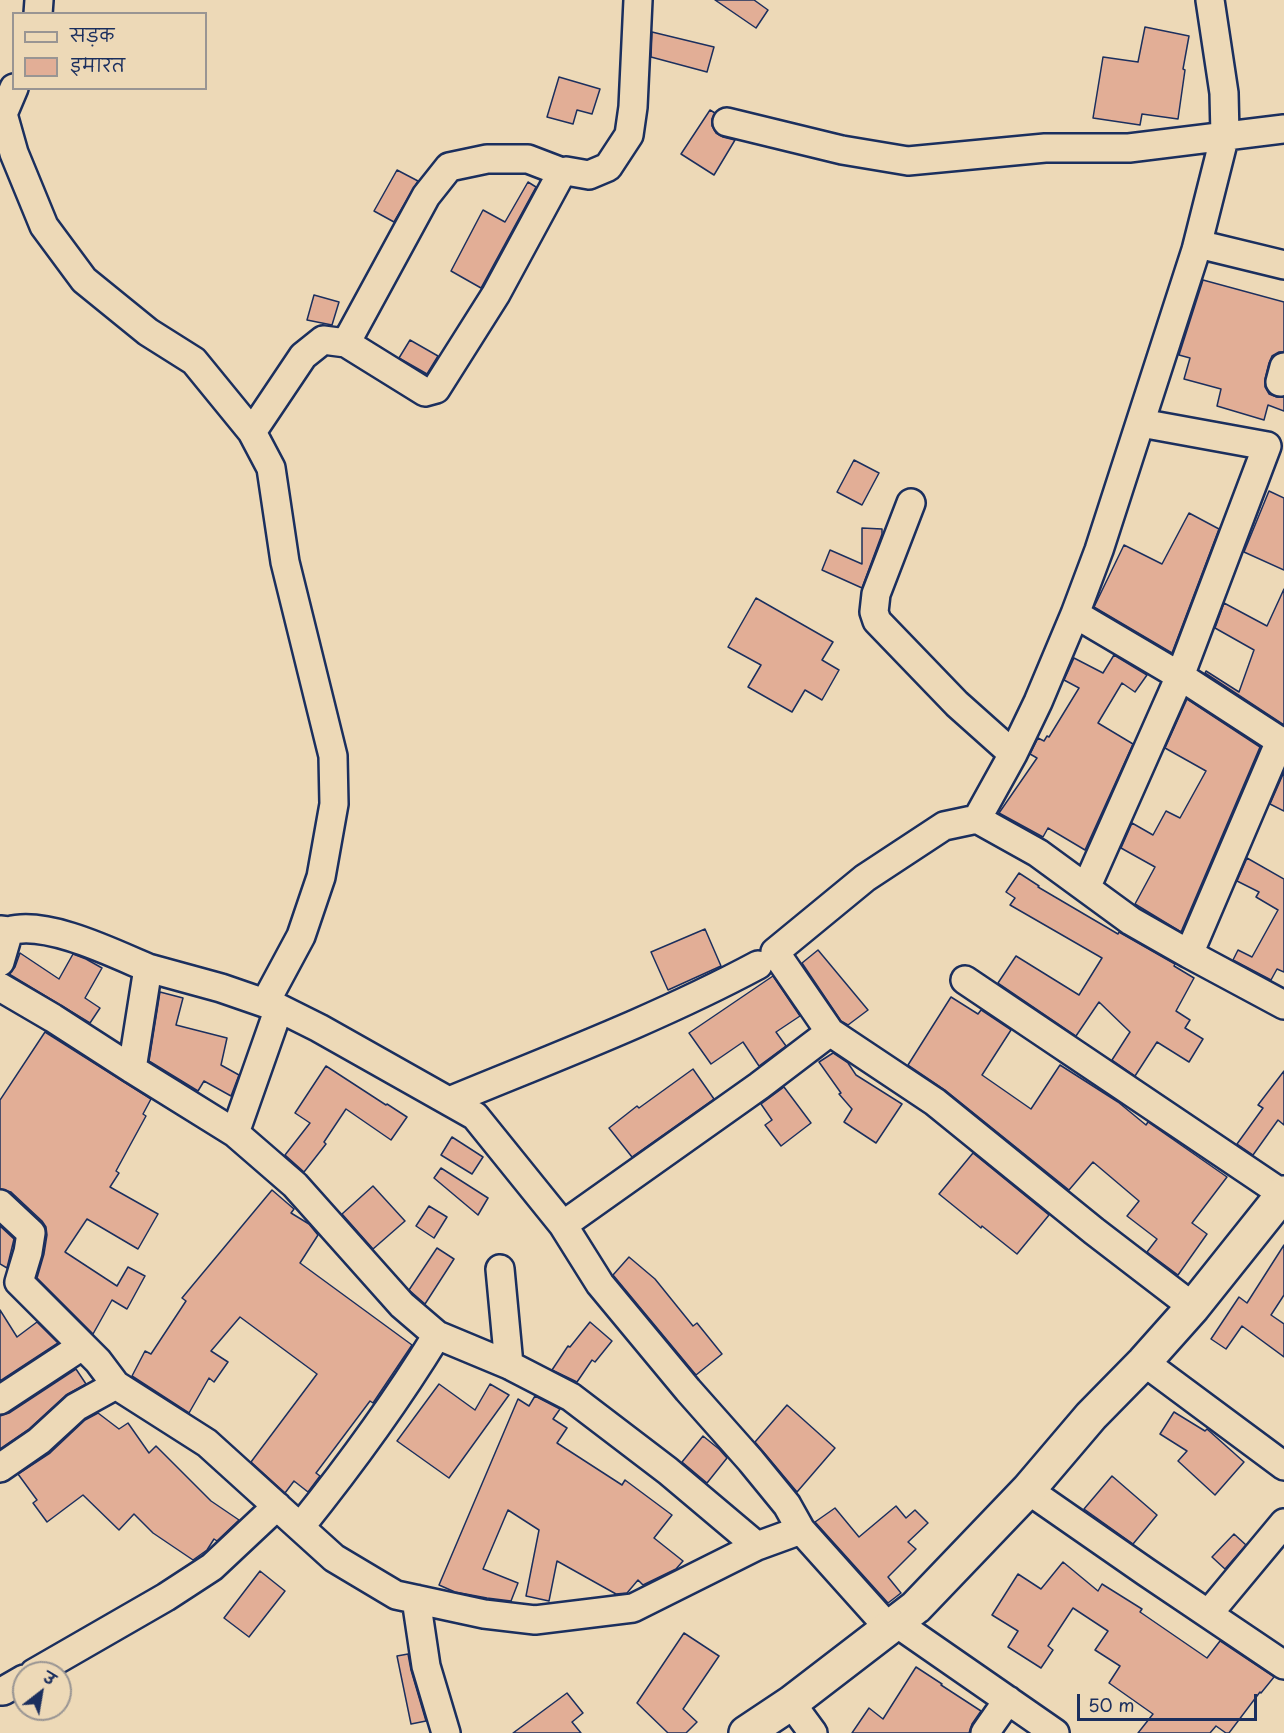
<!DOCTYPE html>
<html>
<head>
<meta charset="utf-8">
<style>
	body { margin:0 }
	#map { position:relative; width:1284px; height:1733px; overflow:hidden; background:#edd9b7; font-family:"Playpen Sans","Playpen Sans Deva",sans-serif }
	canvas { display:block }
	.legend { position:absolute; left:12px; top:12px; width:195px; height:78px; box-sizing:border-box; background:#edd9b7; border:2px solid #999593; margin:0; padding:8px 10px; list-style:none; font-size:18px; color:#1b2f5e }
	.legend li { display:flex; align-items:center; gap:12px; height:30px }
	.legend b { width:30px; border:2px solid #999593 }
	.north { position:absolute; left:12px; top:1661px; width:60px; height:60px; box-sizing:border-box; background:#edd9b7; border:2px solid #999593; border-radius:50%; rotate:31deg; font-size:16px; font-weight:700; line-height:24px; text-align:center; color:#1b2f5e }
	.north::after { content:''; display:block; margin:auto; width:21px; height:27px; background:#1b2f5e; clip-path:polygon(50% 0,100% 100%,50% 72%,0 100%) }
	.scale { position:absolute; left:1077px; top:1694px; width:180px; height:27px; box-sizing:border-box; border:3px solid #1b2f5e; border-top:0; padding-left:8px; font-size:18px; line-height:21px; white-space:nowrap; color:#1b2f5e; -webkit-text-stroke:4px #edd9b7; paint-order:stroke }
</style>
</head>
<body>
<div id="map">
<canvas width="1284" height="1733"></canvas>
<ul class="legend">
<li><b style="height:8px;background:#edd9b7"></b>सड़क</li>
<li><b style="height:16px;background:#e2ae96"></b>इमारत</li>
</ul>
<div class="north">उ</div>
<div class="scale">50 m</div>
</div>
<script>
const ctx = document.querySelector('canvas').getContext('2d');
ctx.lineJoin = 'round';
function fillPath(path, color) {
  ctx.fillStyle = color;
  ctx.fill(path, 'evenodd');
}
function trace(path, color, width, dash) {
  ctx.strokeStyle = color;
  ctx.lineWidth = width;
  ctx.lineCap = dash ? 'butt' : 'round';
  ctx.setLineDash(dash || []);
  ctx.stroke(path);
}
const building = new Path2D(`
	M715,0H754L768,10L756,28Z
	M1145,27L1189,36L1183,69L1185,70L1178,119L1142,114L1140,125L1093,118L1103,57L1138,62Z
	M652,32L714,47L707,72L651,57Z
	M559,77L600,89L592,114L577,110L573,124L547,117Z
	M710,110L715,113L712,119V126L716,133L723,137L735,140L714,175L681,154Z
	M397,170L418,181L394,222L374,211Z
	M528,182L536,187L481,288L451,271L483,210L505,222Z
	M1203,280L1284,302V352H1279L1272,356L1269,363L1265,379V387L1269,394L1277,397H1284V411L1268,405L1264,420L1217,406L1221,389L1184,379L1190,358L1179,355Z
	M314,295L339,302L332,325L307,320Z
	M410,340L438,356L427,374L399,358Z
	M854,460L879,473L862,505L837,492Z
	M1269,491L1284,498V570L1244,552Z
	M1189,513L1219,529L1172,653L1094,607L1124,545L1162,564Z
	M862,528L882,529V534L862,588L822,570L830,550L862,564Z
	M1284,589V725L1205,673L1206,671L1239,692L1254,650L1215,628L1224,603L1267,626Z
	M756,598L833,642L822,660L839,670L822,700L805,690L792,712L748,687L761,665L728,647Z
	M1114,655L1147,675L1135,692L1122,683L1098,723L1133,744L1085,850L1048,828L1043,837L999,813L1037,758L1030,754L1038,738L1044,741L1047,736L1049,737L1079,688L1064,680L1074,658L1103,673Z
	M1187,699L1260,747L1181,932L1135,904L1155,867L1121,848L1132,823L1153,835L1166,811L1180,818L1206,771L1165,748Z
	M1284,772V811L1270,804Z
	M1247,858L1284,879V972L1277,969L1271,980L1233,960L1238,950L1252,957L1278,910L1256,897L1259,892L1237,881Z
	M1019,873L1039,886L1038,887L1118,934L1119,932L1175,964L1174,966L1194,978L1176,1011L1190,1020L1185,1028L1203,1039L1189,1062L1157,1042L1135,1076L1112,1060L1130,1032L1099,1002L1076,1036L998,983L1016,956L1079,995L1102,958L1010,905L1015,898L1006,892Z
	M705,929L721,966L668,990L651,952Z
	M818,950L868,1010L848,1025L841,1021L802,963Z
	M20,953L59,979L73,954L86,959L102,968L85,998L100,1008L90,1023L9,974L15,967Z
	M773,976L800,1016L776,1032L786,1046L759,1066L743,1042L711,1064L689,1033Z
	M160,992L183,998L176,1025L227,1038L221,1065L239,1075L231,1096L204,1081L198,1091L149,1061Z
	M951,997L978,1014L981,1010L1011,1030L982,1075L1031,1109L1060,1065L1118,1102L1146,1125L1148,1122L1227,1177L1192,1223L1207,1234L1178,1275L1147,1252L1157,1239L1127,1216L1139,1201L1093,1162L1069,1190L945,1090L908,1065Z
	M45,1032L151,1099L143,1114L146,1116L116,1171L119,1173L110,1187L158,1214L138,1249L87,1219L65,1252L117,1286L128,1267L145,1276L127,1309L112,1300L93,1334L37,1278L44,1254L47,1235L46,1227L42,1221L11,1192L0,1189V1100Z
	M833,1053L848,1063L856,1075L902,1104L876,1143L844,1122L852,1109L839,1094L841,1093L819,1062Z
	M326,1066L386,1105L387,1104L407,1117L391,1140L346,1109L324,1142L326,1144L304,1172L285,1155L310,1123L295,1113Z
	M693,1069L714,1099L632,1157L609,1128L637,1106L639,1108Z
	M1284,1071V1125L1278,1120L1253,1155L1237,1144L1263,1108L1258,1105Z
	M784,1087L811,1123L781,1146L765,1125L772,1120L761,1104Z
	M452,1137L483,1157L472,1174L441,1155Z
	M973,1153L1049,1215L1017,1254L982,1226L981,1228L939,1194Z
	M441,1168L488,1198L478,1215L434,1178Z
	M373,1186L405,1221L373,1249L342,1214Z
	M272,1190L294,1209L291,1213L309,1224L318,1235L300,1263L412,1345L373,1403L370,1401L316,1473L320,1476L308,1492L294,1481L285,1493L251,1462L317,1374L240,1317L211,1351L228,1362L214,1382L209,1378L189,1413L132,1376L145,1351L151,1354L186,1301L182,1298Z
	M429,1206L447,1217L434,1238L416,1226Z
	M0,1226L14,1239L7,1268L0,1264Z
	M1284,1245V1295L1271,1315L1284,1324V1357L1242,1326L1226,1349L1211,1339L1239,1297L1247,1303Z
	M437,1248L454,1259L425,1304L409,1290Z
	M629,1257L655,1279L693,1326L697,1323L722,1354L696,1375L613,1275Z
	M0,1310L17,1337L37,1322L58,1343L0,1381Z
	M590,1322L612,1341L595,1362L592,1360L577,1382L552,1370L568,1346L570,1347Z
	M76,1369L86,1384L66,1395L29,1429L0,1449V1416L9,1413Z
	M439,1384L475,1410L490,1384L509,1395L449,1478L397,1441Z
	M535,1396L560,1409L553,1419L567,1428L557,1443L622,1485L625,1480L672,1515L654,1538L683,1561L676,1569L643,1585L638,1580L627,1593L616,1594L557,1561L549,1601L526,1596L539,1530L508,1510L483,1569L518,1583L511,1601L487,1598L455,1592L439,1585L518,1399L529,1406Z
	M787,1405L835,1448L797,1492L755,1442Z
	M1174,1412L1205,1431L1207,1429L1244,1462L1215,1495L1178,1461L1187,1451L1160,1434Z
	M98,1413L119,1429L128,1423L149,1453L156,1446L211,1501L239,1520L217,1541L214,1539L207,1550L193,1560L153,1533L134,1514L119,1530L83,1495L47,1522L33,1503L37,1500L18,1474L50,1453L85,1420Z
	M703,1436L719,1449L727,1458L707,1483L682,1462Z
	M1112,1476L1157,1515L1133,1544L1084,1509Z
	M896,1506L906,1518L915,1510L928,1523L908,1542L916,1549L888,1577L901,1593L888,1603L815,1522L835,1508L859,1537Z
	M1234,1534L1246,1545L1225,1569L1212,1557Z
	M1063,1562L1098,1591L1102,1584L1142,1609L1140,1612L1207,1658L1220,1641L1274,1677L1261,1693L1260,1692L1229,1733H1226L1216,1726L1210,1733H1138L1153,1714L1109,1683L1120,1666L1095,1650L1108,1631L1073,1608L1048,1646L1053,1650L1041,1668L1008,1647L1018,1631L992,1615L1018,1574L1041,1589Z
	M260,1571L285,1591L249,1637L224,1618Z
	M684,1633L719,1656L683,1709L697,1722L686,1733H668L637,1703Z
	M408,1654L411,1670L426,1721L411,1724L397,1656Z
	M916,1667L942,1684L941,1685L981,1711L972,1724L969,1733H852L869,1708L883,1719Z
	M567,1693L583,1713L572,1722L581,1733H513Z`);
fillPath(building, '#e2ae96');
trace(building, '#1b2f5e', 1.5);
const minor = new Path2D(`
	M1210,0L1224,93L1225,135L1196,250L1099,550L1075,614L1038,702L1013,754L977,819L1038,853L1131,921L1189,954L1284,1005
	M38,14L39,0
	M14,88L3,114L14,153L44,226L84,280L148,332L194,361L252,432
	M727,122L842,150L908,161L1045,148H1129L1284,129
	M562,172L528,159H487L449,167L426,196L346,343L425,392L436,389L496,294L562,172L566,171L589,175L608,167L629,135L633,107L638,0
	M1198,244L1284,265
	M1280,382L1284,367
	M911,503L876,594L874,612L877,621L957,704L1013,754
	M1075,614L1180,676L1280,741L1189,954
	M1086,888L1180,676L1267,446L1141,423
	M0,930L9,931L0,962
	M9,931C46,920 113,953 148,968
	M965,980L1283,1194
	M0,987L53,1018L132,1069L235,1133
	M265,1003L301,936L321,877L334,804L333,756L285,562L271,468L252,432L303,356L323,340L346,343
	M279,1008L235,1133L295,1185L402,1305L437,1335L509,1365L571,1397L668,1471L757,1546
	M830,1032L775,952L865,878L944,826L977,819
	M132,1069L148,968L221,988L279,1008L319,1028L475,1116L563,1225L600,1284L688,1390L751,1461L787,1505L801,1530
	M449,1101C553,1058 659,1018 758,965
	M0,1204L31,1233L28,1252L19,1282L98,1361L116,1385L207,1443L334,1558L396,1595L484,1614L535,1620L633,1608L757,1546L801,1530L888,1627
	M563,1225L759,1086L830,1032L935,1102L1094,1231L1193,1307
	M500,1269L509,1365
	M1144,1362L1284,1466
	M0,1400L82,1346
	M0,1468L39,1441L76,1407L116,1385
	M1028,1490L1146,1572L1284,1665
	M301,1526C350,1465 396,1402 437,1335
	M416,1599L426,1666L446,1733
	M1209,1613L1284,1523
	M895,1622L1055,1733
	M34,1673L166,1597L212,1567L277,1506
	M0,1691H3L24,1679
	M791,1703L813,1733
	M985,1733L1008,1700`);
const secondary = new Path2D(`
	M746,1733L791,1703L916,1607L1028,1490L1091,1416L1144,1362L1193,1307L1284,1193`);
trace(minor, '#1b2f5e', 32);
trace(secondary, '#1b2f5e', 38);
trace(minor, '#edd9b7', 27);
trace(secondary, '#edd9b7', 33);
</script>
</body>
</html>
